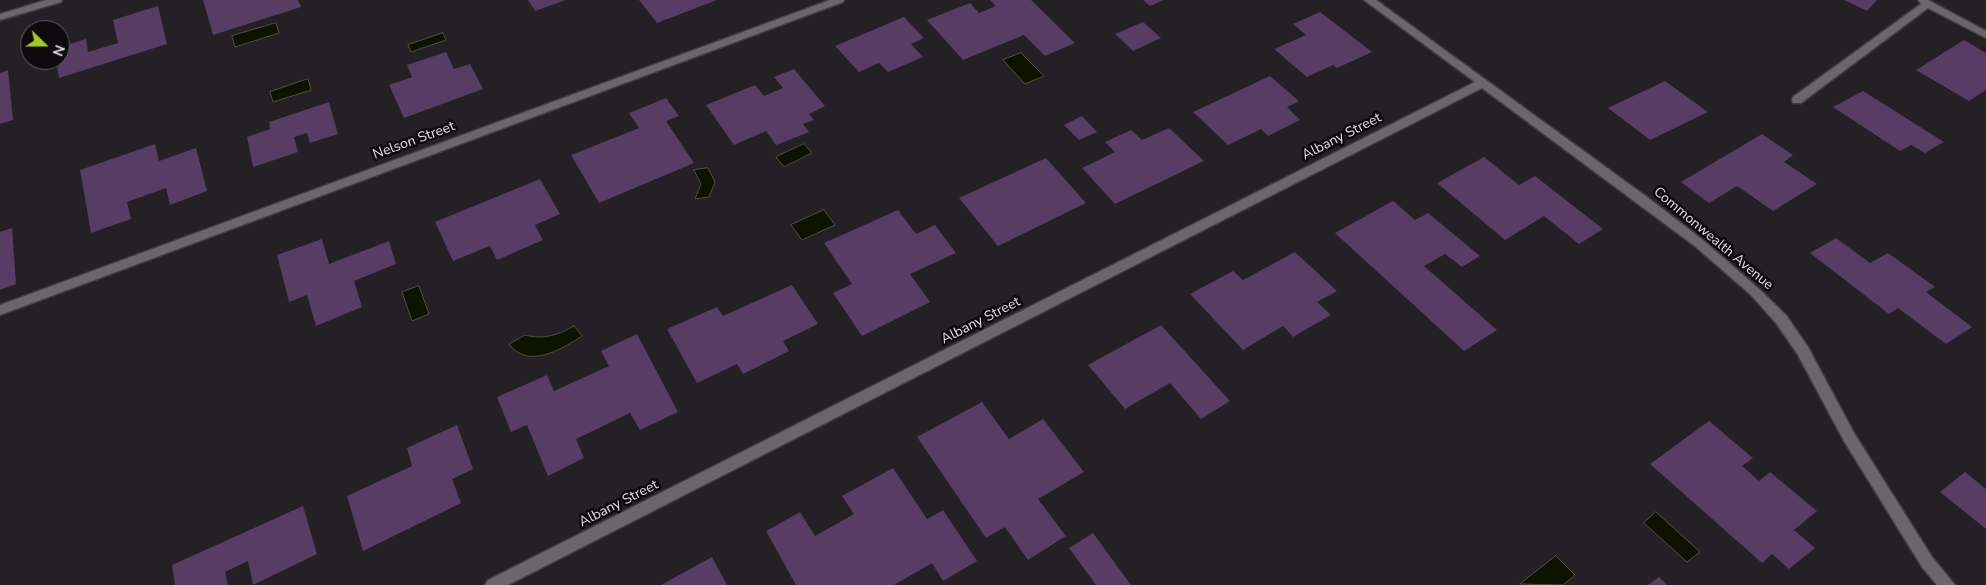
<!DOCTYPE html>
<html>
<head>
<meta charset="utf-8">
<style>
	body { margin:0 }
	#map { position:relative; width:1986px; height:585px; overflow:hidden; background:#242025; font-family:"Nunito Sans",sans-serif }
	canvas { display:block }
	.north { position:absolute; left:20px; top:20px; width:50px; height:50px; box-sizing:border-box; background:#0c0a0d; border:1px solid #626063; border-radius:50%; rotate:112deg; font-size:14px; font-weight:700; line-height:20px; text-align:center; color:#e2e0e4 }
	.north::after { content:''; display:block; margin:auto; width:18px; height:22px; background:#a5c822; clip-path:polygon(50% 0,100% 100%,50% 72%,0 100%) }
</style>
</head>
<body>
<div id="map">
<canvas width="1986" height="585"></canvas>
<div class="north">N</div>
</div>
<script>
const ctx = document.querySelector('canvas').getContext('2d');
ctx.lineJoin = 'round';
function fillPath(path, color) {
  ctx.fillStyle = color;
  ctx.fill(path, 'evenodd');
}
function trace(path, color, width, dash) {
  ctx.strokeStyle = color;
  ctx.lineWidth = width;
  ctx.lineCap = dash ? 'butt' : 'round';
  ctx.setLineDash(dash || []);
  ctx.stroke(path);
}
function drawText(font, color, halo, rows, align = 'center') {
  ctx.font = font + ' "Nunito Sans",sans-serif';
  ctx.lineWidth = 5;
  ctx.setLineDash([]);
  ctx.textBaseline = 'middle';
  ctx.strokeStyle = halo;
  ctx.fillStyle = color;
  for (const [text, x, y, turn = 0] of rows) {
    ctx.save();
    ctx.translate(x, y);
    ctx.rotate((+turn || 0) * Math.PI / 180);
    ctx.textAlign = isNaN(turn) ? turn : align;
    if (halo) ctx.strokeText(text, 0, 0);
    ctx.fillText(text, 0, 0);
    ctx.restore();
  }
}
const water = new Path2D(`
	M276,23L279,33L235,47L232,36Z
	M443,33L446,40L411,52L408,45Z
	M1021,53L1044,76L1025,84L1003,60Z
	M308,79L311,90L273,102L270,92Z
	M804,144L812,153L784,167L776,157Z
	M708,168L715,182L709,197L695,199L701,184L694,170Z
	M824,210L835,225L802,240L791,225Z
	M419,286L429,314L412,321L402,292Z
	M574,326L582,336C562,349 528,370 509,344L525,335C543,340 558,335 574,326Z
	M1656,512L1700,552L1687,562L1644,523Z
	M1556,556L1575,575L1563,585L1520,584Z`);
fillPath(water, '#0e1300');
trace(water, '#4e5044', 1);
fillPath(new Path2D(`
	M203,0H298L301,7L213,35Z
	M528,0H566L535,11Z
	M639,0H717L657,23Z
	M990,0H1031L1075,43L1045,56L1024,35L963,60L927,20L970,3L979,13L996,6Z
	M1143,0H1164L1150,6Z
	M1844,0H1877L1867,11Z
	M158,6L167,44L59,78L56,60H60V47L86,39L88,52L118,43L113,20Z
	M1320,12L1372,52L1337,68L1333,65L1307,77L1274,49L1306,35L1293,24Z
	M904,17L924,38L911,44L923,57L888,72L879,63L859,72L835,46Z
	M1143,22L1161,38L1133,51L1115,34Z
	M1964,40L1986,53V90L1969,101L1916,70Z
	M446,52L454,69L470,64L483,89L404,118L389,85L412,77L407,65Z
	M794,69L825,106L809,114L814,120L803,124L809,132L776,145L766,131L734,145L706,105L755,85L764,96L783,88L774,77Z
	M8,70L13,120L0,124V73Z
	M1270,76L1299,101L1287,107L1300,120L1268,136L1261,129L1228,145L1193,112Z
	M1665,81L1708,112L1650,140L1608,108Z
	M1863,91L1944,142L1925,153L1911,145L1900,151L1833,107Z
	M666,98L679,116L666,121L694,163L599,203L571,155L639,128L629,113Z
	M329,102L338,134L310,143L307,133L294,137L298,152L253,167L247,137L270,129L269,122Z
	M1082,116L1097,132L1079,140L1064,125Z
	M1169,128L1204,161L1115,204L1082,168L1115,152L1105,142L1131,130L1142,140Z
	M1762,134L1793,155L1784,162L1817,184L1773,211L1737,186L1709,203L1681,182Z
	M155,144L159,161L196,148L207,191L170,205L166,188L127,202L131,219L91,233L80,170Z
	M1484,157L1519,185L1535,176L1603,229L1579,244L1544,216L1505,240L1437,183Z
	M1046,158L1086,203L998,246L959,198Z
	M540,179L560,214L535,225L543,240L497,260L490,246L453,261L435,222Z
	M1393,201L1415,220L1428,213L1480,256L1462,267L1445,254L1424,266L1497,330L1464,351L1335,233Z
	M898,210L916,234L935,225L956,253L910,274L930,302L862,336L833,293L852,284L824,243Z
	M12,228L16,284L0,290V232Z
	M1836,238L1870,263L1888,253L1935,287L1926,292L1972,327L1946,344L1898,308L1889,314L1810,253Z
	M322,239L329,264L389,241L396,264L354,281L362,307L316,326L307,295L289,302L277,255Z
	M1295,252L1337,291L1317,302L1331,315L1293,337L1283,326L1243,350L1190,294L1233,271L1243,280Z
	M792,285L818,324L783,341L789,351L743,374L737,364L697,383L667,329L717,307L723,316Z
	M1161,325L1230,401L1201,419L1170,383L1125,409L1088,365Z
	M637,334L678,412L640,430L630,413L576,439L584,458L548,476L527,425L511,432L497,397L547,375L554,391L609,366L601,351Z
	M982,402L1009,439L1043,419L1084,472L1038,499L1066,536L1028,560L1005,527L986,538L917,437Z
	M1709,421L1753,458L1742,466L1759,481L1770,472L1817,511L1794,530L1815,548L1789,569L1772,554L1762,563L1650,464Z
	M457,425L473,469L452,479L461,503L363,551L347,496L412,466L407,448Z
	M893,468L927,519L943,510L977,561L943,581L932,563L894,585H796L766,531L800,512L815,536L854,514L842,496Z
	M1965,472L1986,489V529L1940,492Z
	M303,506L317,554L253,585L248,561L225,572L228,585H175L172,565Z
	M1093,533L1131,585H1096L1069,548Z
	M712,557L727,585H661Z
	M1659,577L1667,585H1648Z`), '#573c63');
const minor = new Path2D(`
	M46,0H62L61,2L0,20V14Z
	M830,0H844L843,2L0,315V305Z
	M1364,0H1376L1651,200L1704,241L1759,289L1786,315L1808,347L1854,433L1932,557L1955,585H1937L1922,567L1844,441L1798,355L1776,323L1751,295L1696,247L1482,88L508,585H485L488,580L1475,82Z
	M1918,0H1928L1986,31V38L1928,8L1801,103H1793L1792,100L1793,97L1921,4Z`);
trace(minor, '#403d41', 3);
fillPath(minor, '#6b666d');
drawText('14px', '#e2e0e4', '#0c0a0d', [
	["Albany Street",1342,137,-27],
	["Nelson Street",414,141,-20],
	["Commonwealth Avenue",1713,239,40],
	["Albany Street",981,321,-27],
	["Albany Street",619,504,-27]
]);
</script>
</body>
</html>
